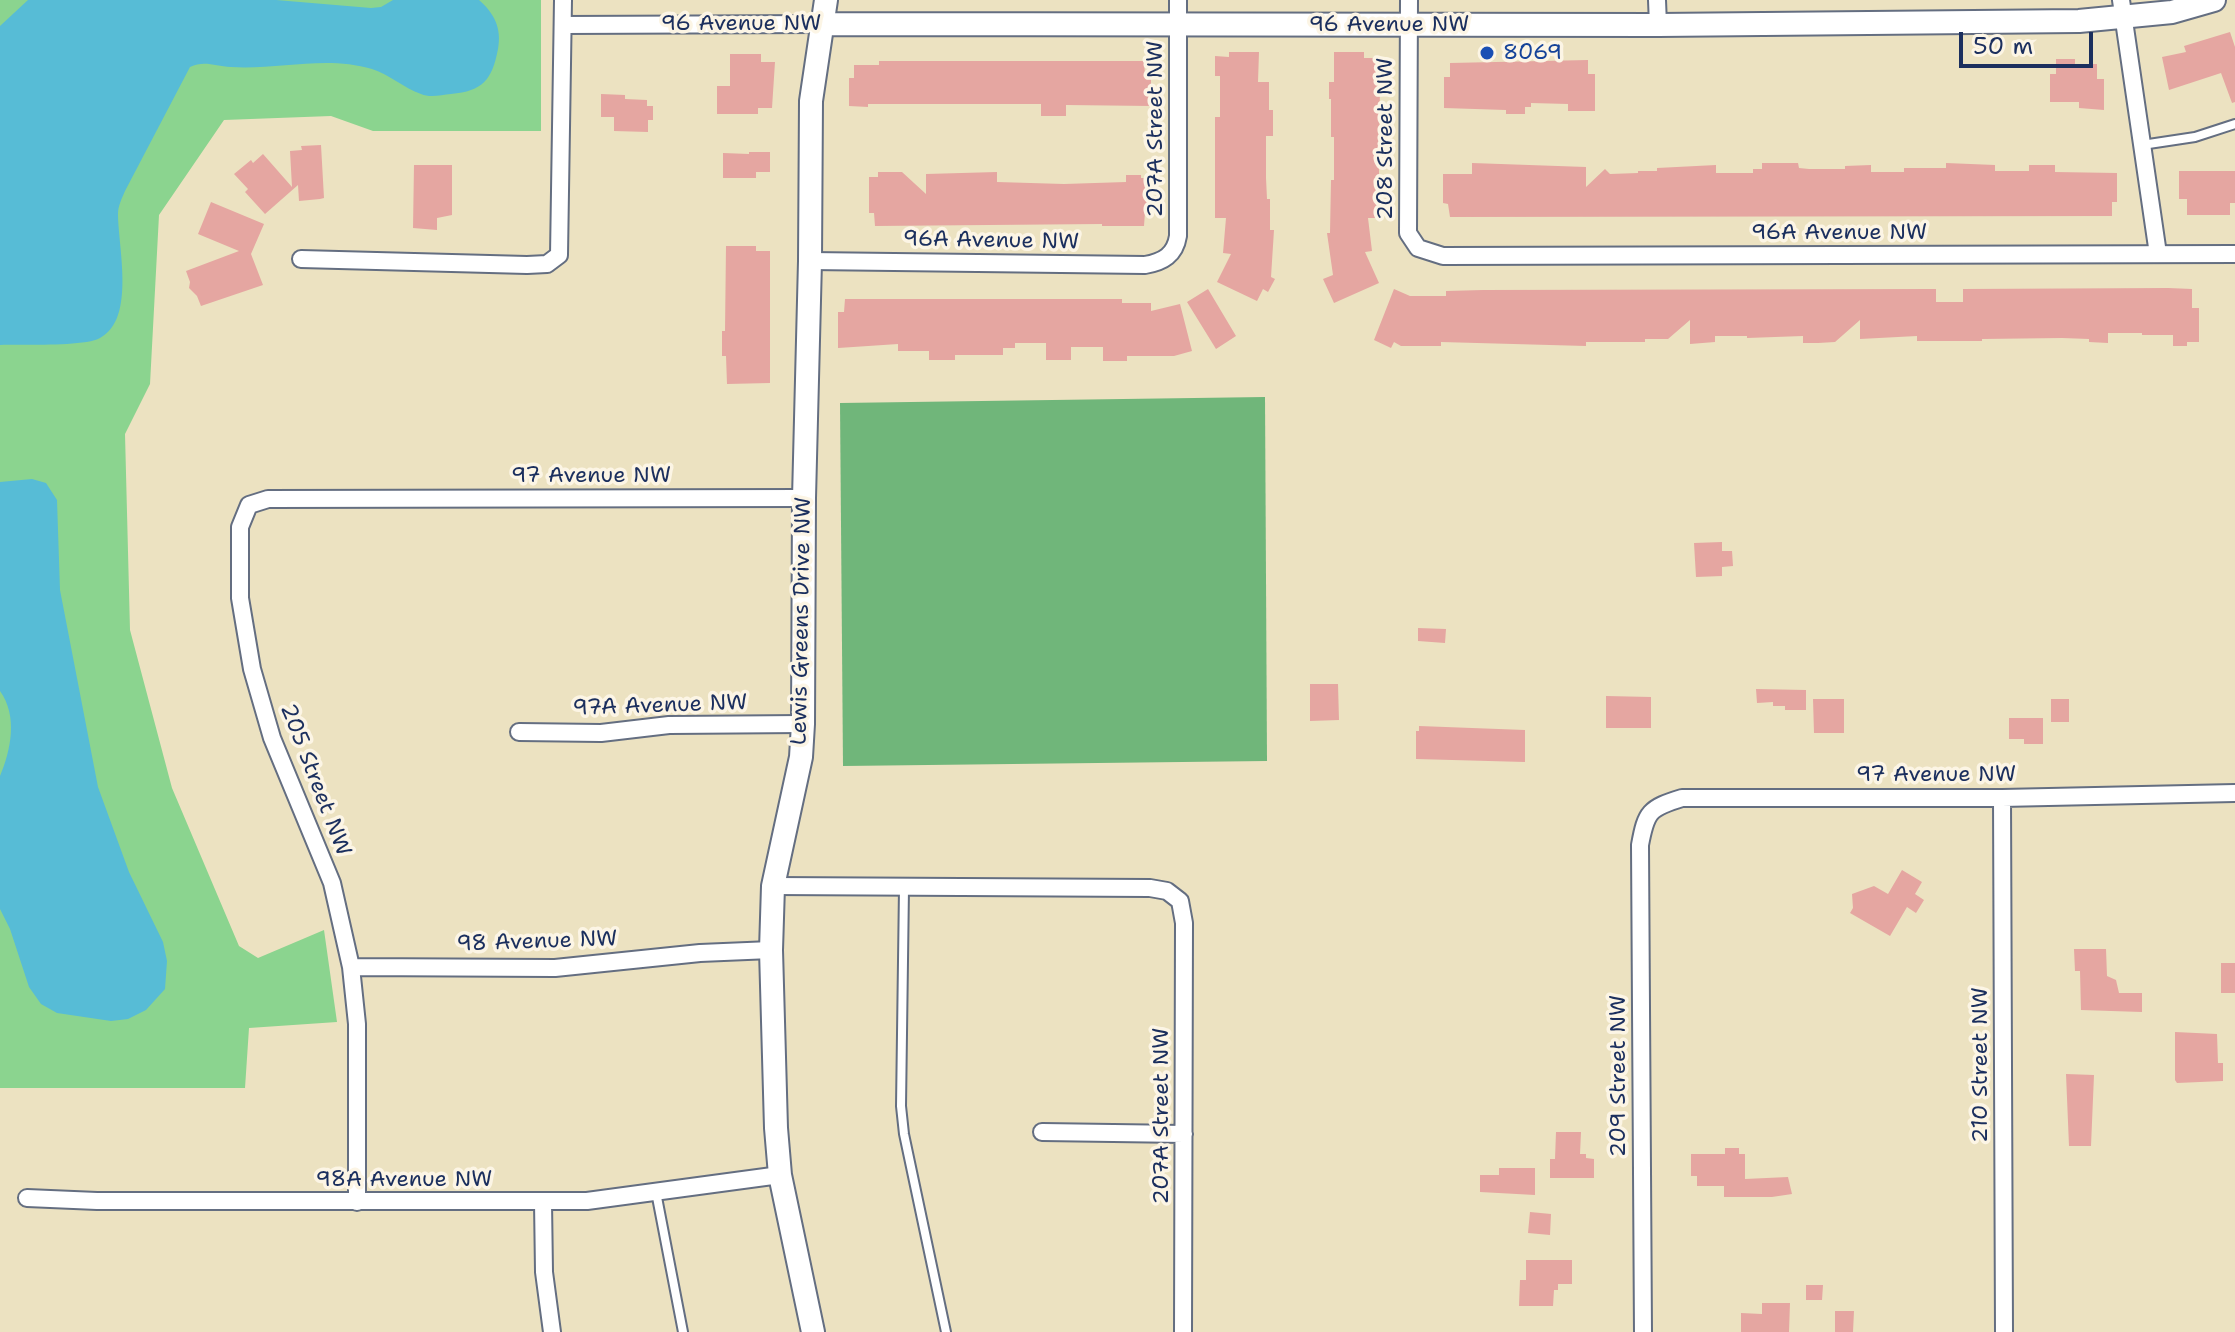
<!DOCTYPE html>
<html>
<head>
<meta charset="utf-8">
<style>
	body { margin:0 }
	#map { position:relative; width:2235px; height:1332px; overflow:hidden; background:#ece2c1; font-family:"Shantell Sans",sans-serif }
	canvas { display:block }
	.scale { position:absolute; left:1959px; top:32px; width:134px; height:36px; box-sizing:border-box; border:4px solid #1b2f5e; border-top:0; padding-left:10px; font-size:24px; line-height:28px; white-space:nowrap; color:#1b2f5e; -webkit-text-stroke:6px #fcf5e5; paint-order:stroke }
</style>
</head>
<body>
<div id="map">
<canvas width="2235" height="1332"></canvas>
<div class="scale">50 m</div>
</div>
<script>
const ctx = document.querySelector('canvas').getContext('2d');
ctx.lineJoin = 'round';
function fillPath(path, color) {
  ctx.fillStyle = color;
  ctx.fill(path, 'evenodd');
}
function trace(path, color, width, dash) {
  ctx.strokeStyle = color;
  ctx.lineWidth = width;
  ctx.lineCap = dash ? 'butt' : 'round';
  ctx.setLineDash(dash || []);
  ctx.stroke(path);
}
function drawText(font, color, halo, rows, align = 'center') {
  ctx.font = font + ' "Shantell Sans",sans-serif';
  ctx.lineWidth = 7;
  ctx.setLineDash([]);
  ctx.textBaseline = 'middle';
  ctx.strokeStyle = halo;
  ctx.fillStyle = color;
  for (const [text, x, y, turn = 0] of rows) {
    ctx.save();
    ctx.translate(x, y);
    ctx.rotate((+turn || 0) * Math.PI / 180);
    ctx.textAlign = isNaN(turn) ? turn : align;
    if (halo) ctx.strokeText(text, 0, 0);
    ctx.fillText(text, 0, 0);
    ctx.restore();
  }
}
fillPath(new Path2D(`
	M0,0H541V131H373L331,116L224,120L159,215L150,384L125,434L130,630L172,788L239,946L258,958L324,930L337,1022L249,1028L245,1088H0Z`), '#8bd48f');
fillPath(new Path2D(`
	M1265,397L1267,761L843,766L840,403Z`), '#70b67a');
fillPath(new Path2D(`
	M28,0H276L371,8L381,7L393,0H479C494,13 502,28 498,49C492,80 483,91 451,94C441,95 430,98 421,94C404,88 390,75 372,69C326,55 278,70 231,67C215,66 204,60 190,67L125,191C122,198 118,206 118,214C118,247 136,319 100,338C84,347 21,344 0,345V26Z
	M32,479L46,483L57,500L60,590L98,787L129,872L163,942L167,961L165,989L146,1010L128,1019L111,1021L57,1013L41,1004L29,987L10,929L0,909V776C11,750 18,716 0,691V482Z`), '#57bcd6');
fillPath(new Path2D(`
	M2230,32L2235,47V102L2232,103L2221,73L2169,90L2162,57L2186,52L2184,46Z
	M1229,52H1259L1258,82H1269V110H1273V136H1266V178L1267,199H1270V230H1274L1271,277L1275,279L1268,292L1263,289L1257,301L1217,282L1231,254L1223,253L1226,218H1215V117H1220V76H1215V56L1229,57Z
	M1334,52H1364V58H1376V80H1380L1379,175H1383V195H1377V218H1368L1372,251L1365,252L1379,283L1334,303L1323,279L1333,275L1327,233H1330L1331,180H1334V137H1331V99H1329V82H1334Z
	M730,54H761V62H775L772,108H758V114H717V86H730Z
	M2056,59H2075V64H2097V79H2104V110L2079,108V102H2050V74H2056Z
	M1588,60V74H1595V111H1568V104L1531,103V107H1525V114H1506V110L1444,108V77H1450V63Z
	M879,61H1144L1145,75H1151V106L1066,105V116H1041V104H868V107L849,106V78H854V65H879Z
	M601,94L625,95V99L647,100V106H653V120H648V132L614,131V117H601Z
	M321,145L324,198L320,199L299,201L298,185L265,214L245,192L248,189L234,174L251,160L253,163L263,154L292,187L290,151L302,150L301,146Z
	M749,152H770V172H756V178H723V153L749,154Z
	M1472,163L1586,167V187L1605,169L1610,174L1638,173V171H1657V168L1716,165V173H1753V169H1762V163H1798L1799,168L1809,169H1845V166L1871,165V172H1904V168H1946V163L1995,165V171H2029V165H2055V172L2117,173V202H2112V216L1450,217L1448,204L1443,203V174H1472Z
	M414,165H452V215L437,218V230L413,228Z
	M2179,171H2235V203H2230V215H2187V199H2179Z
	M878,172H902L926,194V174L997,172V182L1064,184L1126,182V175H1141V178H1151V212H1145L1144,226H1102V224L875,226L874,213H869V177H878Z
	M211,202L264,224L251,254L263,285L201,306L197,296L189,288L190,282L186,271L239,251L198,234Z
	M726,246H756V251H770V383L727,384L726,356H722V331H725Z
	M2168,288L2192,289V308H2199V342H2187V346H2173V335H2142V333H2108V343L2089,342V339L2062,338L1982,339V341H1917V336L1860,339V320L1835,342L1818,343H1803V336L1747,338V336H1715V342L1690,344V320L1668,339H1645V342H1586V346L1441,342V346H1401L1394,342L1391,348L1374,340L1394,289L1410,296H1446V291L1483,290L1936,289V302H1963V289Z
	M1208,289L1236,336L1216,349L1187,302Z
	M845,299H1122V303H1151V311L1180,304L1192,351L1174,356H1127V361H1103V347H1071V360H1046V343H1015V348H1003V355H955V360H929V351H898V344L838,348V312H844Z
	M1722,542V551H1732L1733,566L1722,567V576L1696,577L1694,543Z
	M1418,628L1446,629L1445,643L1418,641Z
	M1310,684H1338L1339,720L1310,721Z
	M1756,689L1806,690V710H1785V706H1773V702L1757,703Z
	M1606,696L1651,697V728H1606Z
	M1813,699H1844V733H1814Z
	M2051,699H2069V722H2051Z
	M2009,718H2043V744H2024V739H2009Z
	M1419,726L1525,730V762L1416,759V731H1419Z
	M1902,870L1922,882L1915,894L1924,900L1916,913L1907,907L1890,936L1850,913L1853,908L1852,894L1874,886L1888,894Z
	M2074,949H2106L2107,976L2116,980L2119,993H2142V1012L2081,1010L2080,971H2075Z
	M2221,963H2235V993H2221Z
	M2175,1032L2217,1034L2218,1063H2223V1081L2177,1083L2175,1080Z
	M2066,1074L2094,1075L2091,1146H2069Z
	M1556,1132H1581L1580,1154H1586V1158L1594,1159V1178H1550V1159H1555Z
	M1725,1148H1739V1154H1745V1179L1788,1177L1792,1194L1772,1197H1724V1186H1697V1176H1691V1154H1725Z
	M1499,1168H1535V1195L1480,1192V1175H1499Z
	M1530,1212L1551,1214L1550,1235L1528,1233Z
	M1526,1260H1572V1284H1558V1290H1554L1553,1306H1519L1520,1280H1526Z
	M1806,1285H1823L1822,1300H1806Z
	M1762,1303H1790L1789,1332H1741V1313L1762,1314Z
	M1835,1311H1854L1853,1332H1835Z`), '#e5a6a1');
const lane = new Path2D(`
	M2142,145L2195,137L2235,124
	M904,888L901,1106L904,1134L946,1332
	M656,1192L683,1332`);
const street = new Path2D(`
	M1409,0L1408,233L1418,248L1443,256L2235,254
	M1657,0L1658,25
	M2121,0L2158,254
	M563,25L822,24
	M301,259L527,265L547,264L559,255L563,0
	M810,261L1145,265C1163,262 1175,255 1178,236V0
	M519,732L601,733L669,725L803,724
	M2002,798L2004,1332
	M773,886L1150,888L1167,891L1180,901L1184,923L1183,1332
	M351,967L555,968L700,953L771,950
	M1042,1132L1184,1134
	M27,1198L97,1201H587L780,1175
	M357,1202V1024L351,967L332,883L272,738L252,669L240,598V527L249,505L268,499L804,498
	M543,1202L544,1272L552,1332
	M1643,1332L1640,845C1646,812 1649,808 1682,798H2002L2235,793`);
const secondary = new Path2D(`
	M822,24L1658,25L2079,21L2172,12L2214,0
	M813,1332L780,1175L776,1128L771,950L773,886L801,757L803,724L804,498L810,261L811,101L826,0`);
trace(lane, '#646e81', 12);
trace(street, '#646e81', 20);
trace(secondary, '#646e81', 26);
trace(lane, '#fff', 8);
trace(street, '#fff', 16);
trace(secondary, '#fff', 22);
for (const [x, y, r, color] of [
	[1487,53,8,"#1a4fb4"]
]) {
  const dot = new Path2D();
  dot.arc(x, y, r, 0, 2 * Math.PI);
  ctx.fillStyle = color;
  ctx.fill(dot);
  trace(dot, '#fcf5e5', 3);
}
drawText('22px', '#1b2f5e', '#fcf5e5', [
	["96 Avenue NW",741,24],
	["96 Avenue NW",1389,25],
	["207A Street NW",1156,129,-90],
	["208 Street NW",1386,139,-90],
	["96A Avenue NW",1839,233],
	["96A Avenue NW",991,241,1],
	["97 Avenue NW",591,476],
	["Lewis Greens Drive NW",802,621,-89],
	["97A Avenue NW",660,706,-2],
	["97 Avenue NW",1936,775],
	["205 Street NW",315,780,69],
	["98 Avenue NW",537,942,-2],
	["210 Street NW",1981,1065,-90],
	["209 Street NW",1619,1076,-90],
	["207A Street NW",1162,1116,-90],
	["98A Avenue NW",404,1180]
]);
drawText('22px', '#164399', '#fcf5e5', [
	["8069",1503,53]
], 'left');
</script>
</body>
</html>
